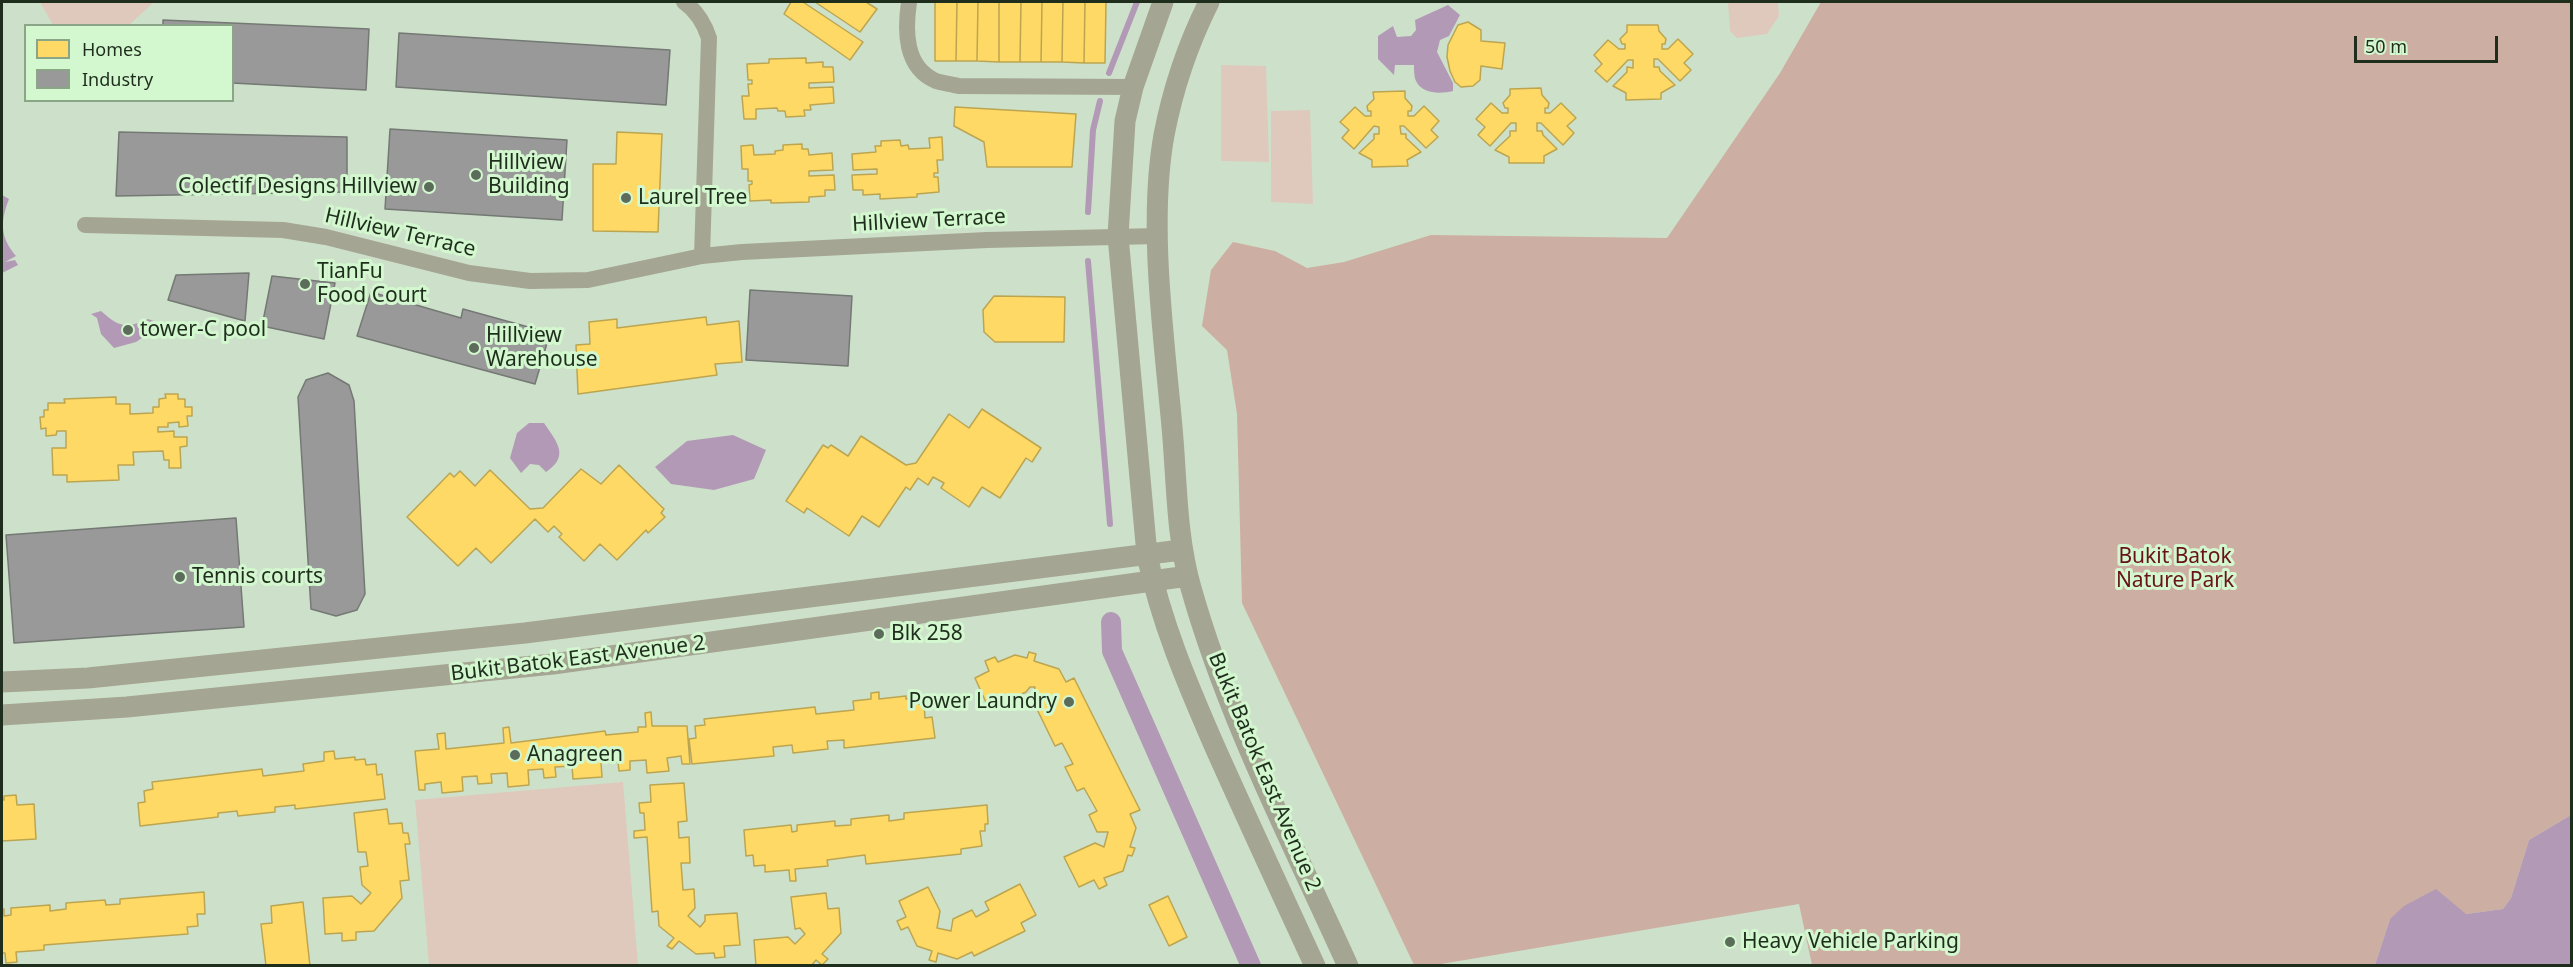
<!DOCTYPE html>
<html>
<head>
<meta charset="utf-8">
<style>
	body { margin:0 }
	#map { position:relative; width:2573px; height:967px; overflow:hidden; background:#cde1ca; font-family:"Noto Sans",sans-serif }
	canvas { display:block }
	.frame { position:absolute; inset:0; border:3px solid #1f2d1d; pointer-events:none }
	.legend { position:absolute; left:24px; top:24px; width:210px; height:78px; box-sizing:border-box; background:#d3f7ce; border:2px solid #8ba687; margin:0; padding:8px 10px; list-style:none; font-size:18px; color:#1f2d1d }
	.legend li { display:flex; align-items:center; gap:12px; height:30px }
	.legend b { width:30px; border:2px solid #8ba687 }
	.scale { position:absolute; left:2354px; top:36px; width:144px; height:27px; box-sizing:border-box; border:3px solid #1f2d1d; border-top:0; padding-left:8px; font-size:18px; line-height:21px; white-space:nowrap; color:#1f2d1d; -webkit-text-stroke:4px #d3f7ce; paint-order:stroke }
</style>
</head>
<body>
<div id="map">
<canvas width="2573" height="967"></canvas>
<div class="frame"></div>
<ul class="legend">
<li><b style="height:16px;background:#ffd966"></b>Homes</li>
<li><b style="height:16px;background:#999"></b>Industry</li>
</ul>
<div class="scale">50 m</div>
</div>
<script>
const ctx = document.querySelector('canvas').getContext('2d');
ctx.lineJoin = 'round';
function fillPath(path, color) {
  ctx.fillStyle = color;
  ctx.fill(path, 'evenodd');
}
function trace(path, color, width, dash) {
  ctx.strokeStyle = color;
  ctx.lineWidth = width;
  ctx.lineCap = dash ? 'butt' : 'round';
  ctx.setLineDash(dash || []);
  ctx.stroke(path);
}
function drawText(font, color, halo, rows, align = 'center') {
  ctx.font = font + ' "Noto Sans",sans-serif';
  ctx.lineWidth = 6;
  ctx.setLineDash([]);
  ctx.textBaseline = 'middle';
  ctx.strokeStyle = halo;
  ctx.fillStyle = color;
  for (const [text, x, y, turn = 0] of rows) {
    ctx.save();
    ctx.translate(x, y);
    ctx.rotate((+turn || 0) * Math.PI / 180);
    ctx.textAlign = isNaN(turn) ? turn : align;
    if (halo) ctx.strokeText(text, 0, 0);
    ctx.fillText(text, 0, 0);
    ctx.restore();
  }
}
fillPath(new Path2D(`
	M40,2H154L128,26L53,25Z
	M1728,2H1778L1779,16L1767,34L1737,38L1730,31Z
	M1221,65L1266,66L1269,162L1221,161Z
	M1310,110L1313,204L1271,202V111Z
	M623,782L638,965H429L415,800Z`), '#dfc9bd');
fillPath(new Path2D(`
	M1821,2H2571V815L2529,840L2511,898L2503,909L2466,914L2390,919L2375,965H1812L1799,904L1435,965H1414L1242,603L1237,414L1227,350L1202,326L1211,270L1233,242L1275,251L1307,268L1344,262L1431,235L1667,238L1780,73Z`), '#cdaea2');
fillPath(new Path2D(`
	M1448,5L1460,15L1449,36L1440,40L1437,52L1453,83V91C1440,94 1422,94 1416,81C1414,77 1414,69 1414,65H1395L1394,75L1378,59V36L1393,26L1397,37L1411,36L1416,30L1415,20Z
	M2,195L9,199C0,222 0,237 16,256L5,262L15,260L18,265L2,273Z
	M101,311C119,327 126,329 148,319L163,324L136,342L114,348L101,334L97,318L91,314Z
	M529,423H544C557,442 570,456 546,472L539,465L530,464L521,473L510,458L517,433Z
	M733,435L766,450L754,479L714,490L671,484L655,467L687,441Z
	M2571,815V965H2375L2390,919L2404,906L2436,889L2466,914L2503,909L2511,898L2529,840Z`), '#b299b6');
const homes = new Path2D(`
	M791,2H803L863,42L850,60L784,14Z
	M815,2H866L877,9L860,32Z
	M935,2H957L956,61H935Z
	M957,2H978L977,61H956Z
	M978,2H999V62L977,61Z
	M999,2H1021L1020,62H999Z
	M1021,2H1042L1041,62H1020Z
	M1042,2H1063L1062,62H1041Z
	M1063,2H1085L1084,63L1062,62Z
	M1085,2H1106L1105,63H1084Z
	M1468,22L1481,30V41L1505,43L1502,69L1481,66L1480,80L1473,86L1461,87L1455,82L1450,71L1447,57L1448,45L1458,25Z
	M1627,25H1658L1659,31L1666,39L1665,44H1662V49H1668L1678,39L1693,54L1684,63L1691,70L1680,81L1658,59H1654V67H1659L1660,71L1675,85L1661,93V99L1626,100V93L1613,86L1627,72V67L1633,68V60H1628L1607,82L1595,71L1602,64L1594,55L1608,40L1619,49H1625V44H1622L1620,39L1627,32Z
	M806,58V63L823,62V67H833L834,82L809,83V88L833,87L834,103L810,105L811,110H804L805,116L786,117L785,111H778L777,108L756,109V119H744L742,96H749L748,84H752V80H748L747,64L769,63V59Z
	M1541,88L1542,95L1549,103L1548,108H1545V113H1550L1561,103L1576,118L1567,126L1574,133L1563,145L1541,123H1537V131H1542L1543,135L1557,149L1544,156V163H1509V157L1495,150L1510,136V131H1516V123H1511L1490,146L1478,135L1485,127L1476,119L1491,103L1502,113H1508V108H1505L1503,103L1510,95V89Z
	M1405,91V98L1412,106L1411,111H1408V116H1414L1424,106L1439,121L1431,130L1438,137L1426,148L1404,126H1400L1401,134H1406V138L1421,152L1407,160L1408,166L1372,167V160L1359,153L1374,139V134H1379V127L1374,126L1354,149L1342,138L1349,130L1340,122L1355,107L1365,116H1371V111H1368L1367,106L1374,99L1373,92Z
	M955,107L1076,114L1072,167H987L984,142L954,126Z
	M617,132L662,134L658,232L593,231V164H616Z
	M942,137L943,160H937L938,173H934V177H938L939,192L917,194V197L880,199V194L863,195V190H853L852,175L877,174V169L853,170L852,154L876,152L875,146H881V141L900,140L901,146L908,145L909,149L930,148L929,138Z
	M802,144V149H808L809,155L832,153L833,170L809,171V176L834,175L835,190H825V196L809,197V202L771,203V200L750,201L749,185L752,184V181H748V169H742L741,146L753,145L754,155L775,154V151L783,150V145Z
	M994,296L1065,297L1064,342H995L984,332L983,310Z
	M706,317L707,325L739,321L742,362L715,364L717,375L578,394L576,345L590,344L589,322L617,319V328Z
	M165,394H178V399H185V407H192V416H187L188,426L179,427V422L168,423V427H158V432L174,431V437H187V446L180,447L181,468H169V460H164L163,451L133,452L134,465H118L119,480L67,482V475H53L52,448H66V431H57L56,435L46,436V428L41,429L40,417H44V410H48V403H65L64,399L116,397V404H130V414L153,413V407H159V399L166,398Z
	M982,409L1041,448L1032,462L1026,458L1000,498L982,487L969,507L941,488L944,483L933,477L928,485L918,478L910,490L906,487L879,527L862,516L849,536L807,508L804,513L786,501L823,445L828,448L831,445L848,456L861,436L906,465L916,463L949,414L969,428Z
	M619,465L664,509L661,513L665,517L648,533L646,530L617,560L600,544L584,561L559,537L562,534L554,526L548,532L535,519L491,563L476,548L458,566L407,517L450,473L454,477L460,471L475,486L490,470L530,509L543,508L581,469L601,484Z
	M1029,652L1036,654L1034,661L1059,669L1066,682L1074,678L1140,810L1130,814L1136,828L1130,847L1135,848L1132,856L1128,855L1123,871L1104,878L1107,885L1099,889L1094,880L1079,887L1064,857L1095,843L1104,847L1108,832H1097L1089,815L1097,811L1084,788L1077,791L1065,767L1073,764L1062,743L1055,746L1031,697L1034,694L1035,687H1030L1026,692L989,709L975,678L989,671L985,661L995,657L998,662L1015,655L1027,658Z
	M879,692V699L906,696V699L917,698L918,704H924L925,718L932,717L935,738L844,748V740L827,741L828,749L793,753L792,745L773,747L774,756L692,764L689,739L696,738L695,726L705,725L704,719L815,707L816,714L854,710L853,701L871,699V693Z
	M651,712L652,726H687L690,764H682L681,756L667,758L669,771L647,773L646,760L630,761V770L619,771L618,762L601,763L602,777L573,779L572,766L555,767L556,777L544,778L543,769L528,770L529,785L508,787L507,773L491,774L492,783L478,784L477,776L462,777L463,791L442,793L441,782L425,784V790H419L415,751L439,749L437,734L445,733L446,749L504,743L503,728L509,727L511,743L605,731L606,735L638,732V727H646L645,713Z
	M334,751L335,759L355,757V760L365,759L366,765L376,764L377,775L382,774L385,799L295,809V805L275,807V812L238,816L237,811L218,813V817L140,826L138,803L145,802L144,791L153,789L152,782L262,769L263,776L304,771L303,764L324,761V752Z
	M684,783L687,821L678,822L679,838L689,837L690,863H681L683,890L694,889L695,908L688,916L700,927L705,921V915L737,913L740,945L724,946L725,957L715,958L714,953L696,954L679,941L672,949L667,946L674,938L659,926L658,911L652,912L647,837L634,838V831L645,830L644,813H640L639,803L651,802L650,785Z
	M16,795L17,805L34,804L36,839L2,841V800H4V796Z
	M987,805L988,824H985V831H980L982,846L961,849V854L866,864L865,855L827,860L828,866L795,869L796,881H790L789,870L765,872V865L754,866L753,855L746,856L744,830L791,825L792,832L797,831V825L835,821V826L851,825V819L889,815V821L904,819V813Z
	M387,809L389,824L402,823L403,833H408L410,844H405L409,880L400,881L402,898L374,931L356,932V940L342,941V933L325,934L323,898L352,896L361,904L371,893L362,885L360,867L368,866L366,852H358L354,813Z
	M1020,884L1036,915L1021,923L1025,931L974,956L972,952L957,959L938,953L936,962L929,960L932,951L917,946L908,927L901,930L897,921L906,917L899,901L928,887L940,911L937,928L951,931L953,919L972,910L976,917L989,910L985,902Z
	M204,892L205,914H197L198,926L187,927L188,934L44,945V950L16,952L17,962L6,963L5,953H2V909H4V916L11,915V908L50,905V911L66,909V903L105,900L106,905L120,904V899Z
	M826,893L828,909L839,908L841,933L822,954L828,959L822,965L816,960L811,966H756L754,940L788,937L795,944L805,934L800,928L795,929L791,897Z
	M1168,896L1187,937L1169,946L1149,905Z
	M303,902L310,966H266L261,924L272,923L271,906Z`);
fillPath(homes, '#ffd966');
trace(homes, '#bca550', 1.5);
const industry = new Path2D(`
	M163,20L369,29L366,90L232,83V26H163Z
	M399,33L670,50L666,105L396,87Z
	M390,129L567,140L562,220L385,209Z
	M119,132L347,137V192L116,196Z
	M249,273L245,321L168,300L176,275Z
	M272,276L335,283L324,339L262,326Z
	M750,290L852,296L848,366L746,360Z
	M371,292L461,318L463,309L550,333L535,384L357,336Z
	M328,373L349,385L354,401L365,594L357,610L336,616L311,609L298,397L306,380Z
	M236,518L244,627L14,643L6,535Z`);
fillPath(industry, '#999');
trace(industry, '#747974', 1.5);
trace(new Path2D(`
	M1109,73L1137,2
	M1088,212L1093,130L1100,101
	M1088,261L1110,524`), '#b299b6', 6);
trace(new Path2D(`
	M1111,622L1112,651L1251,966`), '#b299b6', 20);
trace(new Path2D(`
	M684,2C697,11 704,23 709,38L702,256
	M909,2C905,30 904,67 936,81C942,83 951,84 959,86L1133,87
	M85,225L283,230L326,237L469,273L530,281L588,280L702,256L742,252L987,240L1158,236`), '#a5a593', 16);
trace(new Path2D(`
	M1163,2L1133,87L1125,121L1118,236L1147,555C1161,622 1187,683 1214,745C1247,819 1281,892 1315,966
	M1209,2C1188,44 1173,88 1164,135C1148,224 1164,337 1172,427C1177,481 1176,536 1191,588C1228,719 1292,842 1348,966
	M2,682L88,678L525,633L1181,550
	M2,715L127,707L553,664L1188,576`), '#a5a593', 21);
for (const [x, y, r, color] of [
	[476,175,6,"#5c6c5a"],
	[429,187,6,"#5c6c5a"],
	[626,198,6,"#5c6c5a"],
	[305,284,6,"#5c6c5a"],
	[128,330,6,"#5c6c5a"],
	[474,348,6,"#5c6c5a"],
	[180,577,6,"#5c6c5a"],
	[879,634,6,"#5c6c5a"],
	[1069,702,6,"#5c6c5a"],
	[515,755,6,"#5c6c5a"],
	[1730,942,6,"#5c6c5a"]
]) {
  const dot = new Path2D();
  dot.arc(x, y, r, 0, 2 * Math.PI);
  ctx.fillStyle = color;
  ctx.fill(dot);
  trace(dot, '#d3f7ce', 2);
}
drawText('21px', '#1f2d1d', '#d3f7ce', [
	["Hillview",488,163],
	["Building",488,187],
	["Colectif Designs Hillview",417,187,"right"],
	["Laurel Tree",638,198],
	["TianFu",317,272],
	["Food Court",317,296],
	["tower-C pool",140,330],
	["Hillview",486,336],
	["Warehouse",486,360],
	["Tennis courts",192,577],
	["Blk 258",891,634],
	["Power Laundry",1057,702,"right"],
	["Anagreen",527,755],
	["Heavy Vehicle Parking",1742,942]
], 'left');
drawText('21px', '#1f2d1d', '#d3f7ce', [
	["Hillview Terrace",929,221,-3],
	["Hillview Terrace",400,233,13],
	["Bukit Batok East Avenue 2",578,659,-7],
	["Bukit Batok East Avenue 2",1264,772,67]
]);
drawText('21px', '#69121a', '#d3f7ce', [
	["Bukit Batok",2175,557],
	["Nature Park",2175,581]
]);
</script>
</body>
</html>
